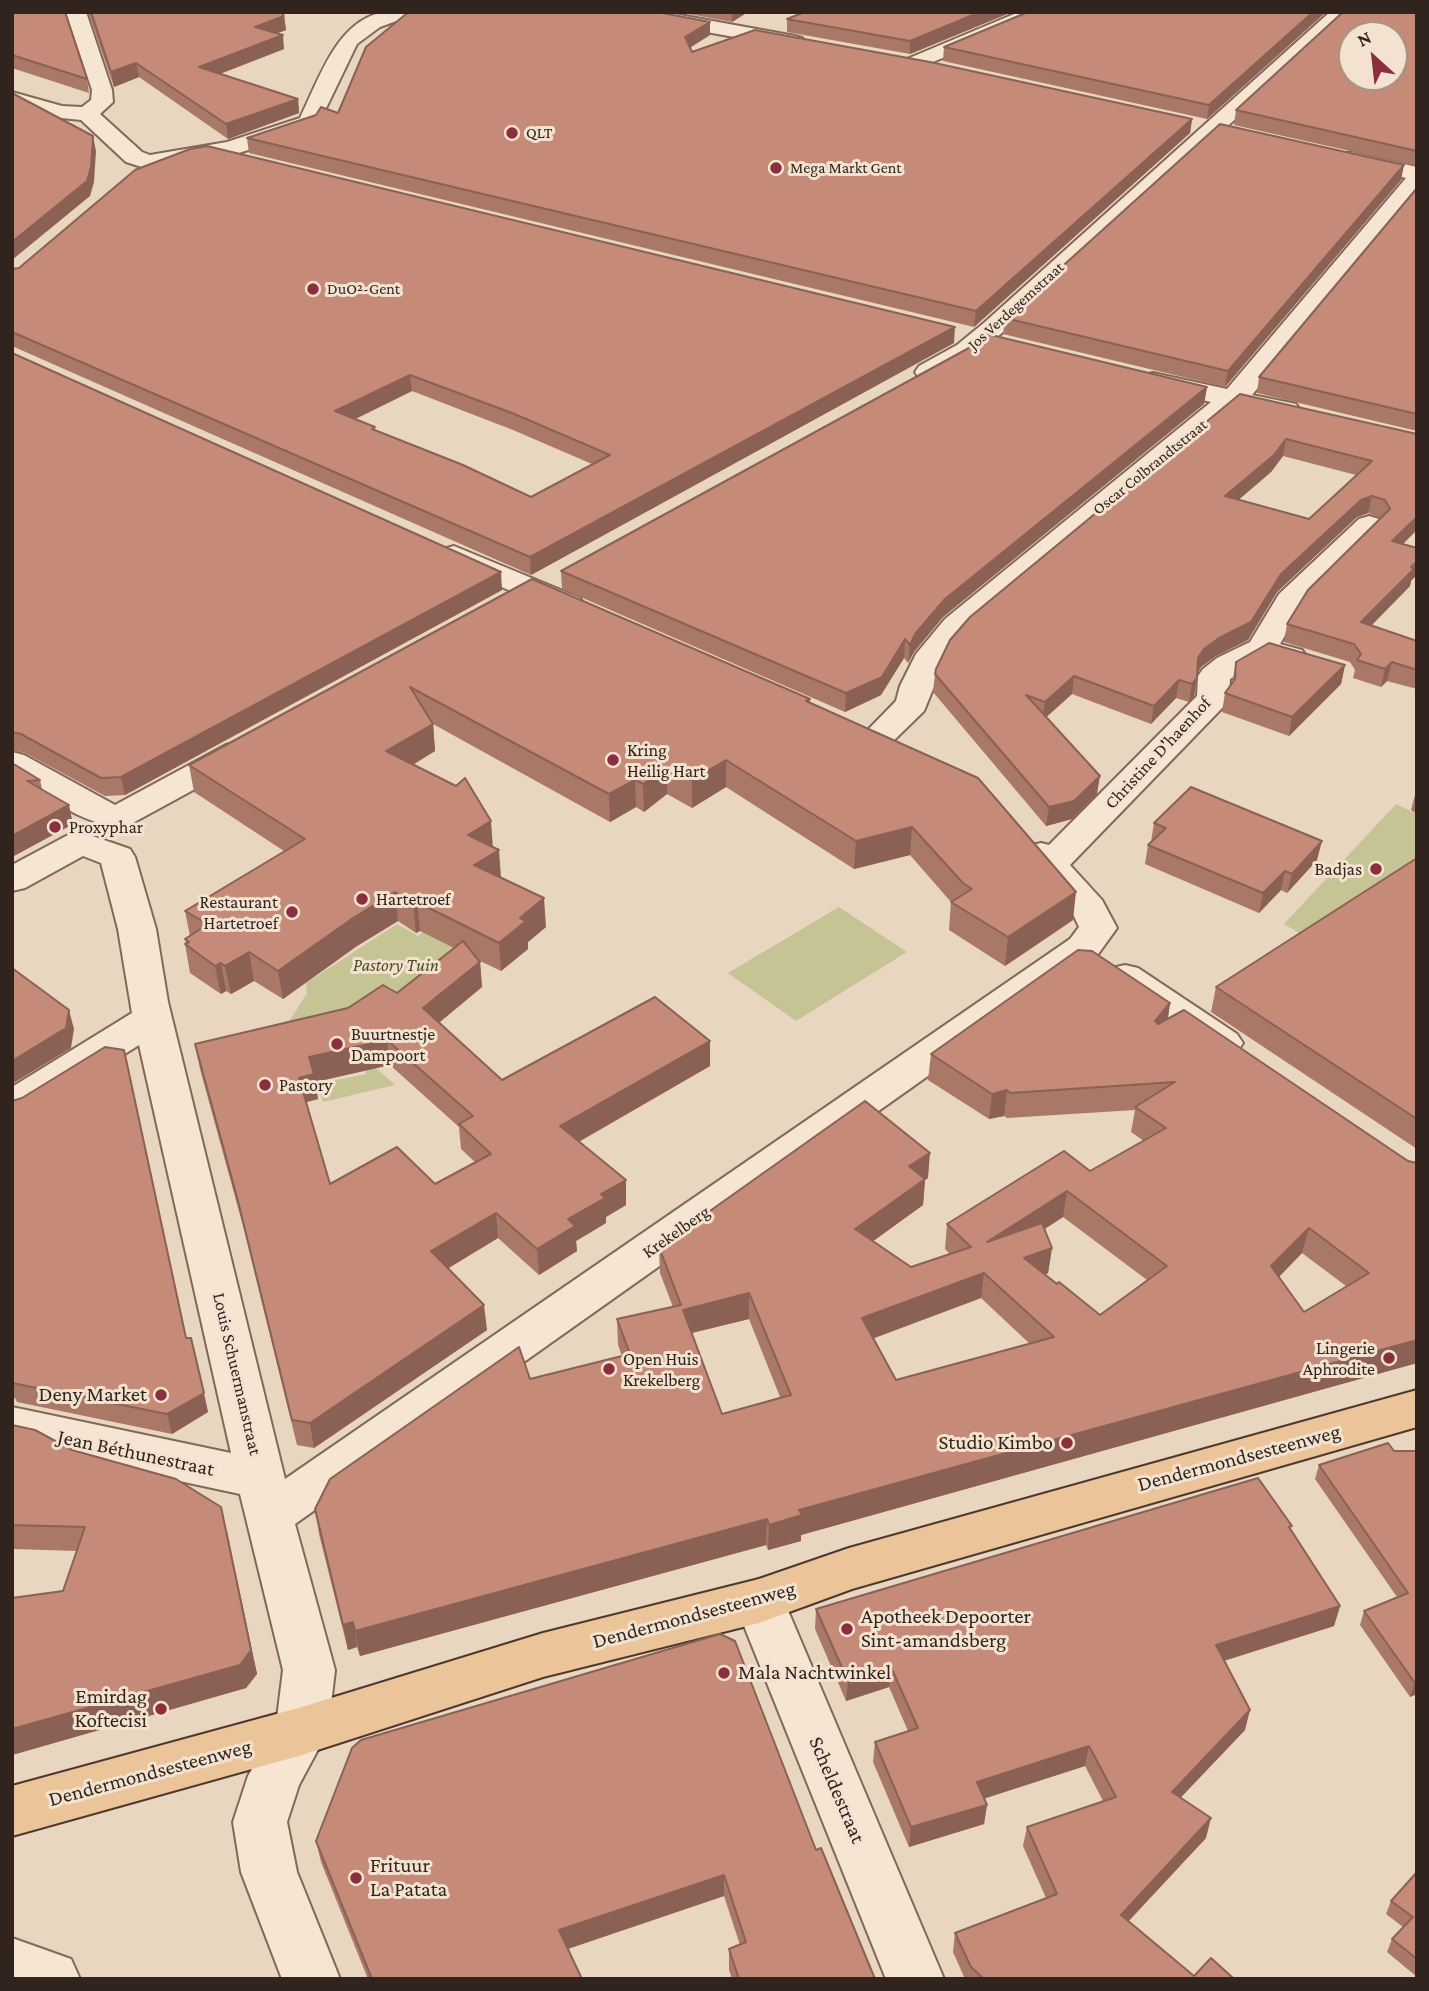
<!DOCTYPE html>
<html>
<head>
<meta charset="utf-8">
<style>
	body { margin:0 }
	#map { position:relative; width:1429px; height:1991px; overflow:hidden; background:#e9d6c0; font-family:"Crimson Pro",serif }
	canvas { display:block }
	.frame { position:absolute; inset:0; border:14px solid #31231d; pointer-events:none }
	.north { position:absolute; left:1338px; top:21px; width:70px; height:70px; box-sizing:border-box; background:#f2e2cf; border:2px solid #a59688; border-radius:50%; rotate:333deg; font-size:19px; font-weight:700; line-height:28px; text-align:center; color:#31231d }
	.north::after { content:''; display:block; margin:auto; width:24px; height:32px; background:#8b2f3f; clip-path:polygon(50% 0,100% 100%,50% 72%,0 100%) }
</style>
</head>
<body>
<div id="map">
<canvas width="1429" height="1991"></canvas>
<div class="frame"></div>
<div class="north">N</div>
</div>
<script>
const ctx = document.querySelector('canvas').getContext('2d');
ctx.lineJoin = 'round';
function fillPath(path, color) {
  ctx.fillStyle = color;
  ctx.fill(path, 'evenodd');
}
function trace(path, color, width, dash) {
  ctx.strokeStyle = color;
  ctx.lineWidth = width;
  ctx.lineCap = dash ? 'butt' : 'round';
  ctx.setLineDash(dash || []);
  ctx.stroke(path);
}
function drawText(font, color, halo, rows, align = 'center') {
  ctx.font = font + ' "Crimson Pro",serif';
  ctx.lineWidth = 6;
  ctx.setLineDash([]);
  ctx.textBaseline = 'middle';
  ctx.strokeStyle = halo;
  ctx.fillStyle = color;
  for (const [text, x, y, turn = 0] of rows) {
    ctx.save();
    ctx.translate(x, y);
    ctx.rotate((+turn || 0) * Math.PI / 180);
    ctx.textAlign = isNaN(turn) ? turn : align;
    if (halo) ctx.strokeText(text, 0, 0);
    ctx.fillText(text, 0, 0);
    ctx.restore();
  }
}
fillPath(new Path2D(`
	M1396,804L1417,814V1004L1284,924Z
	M458,905L500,927L400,1006L273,1047L307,993L306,983L397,924L418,936Z
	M839,907L907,952L796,1021L728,973Z
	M359,1053L395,1085L323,1102L317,1084L366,1074Z`), '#c6c495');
const minor = new Path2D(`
	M66,12H86L112,90L113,102L100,114L142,152L150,155L227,142L300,118C319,80 337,19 385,12C394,11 404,12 413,12L410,16L380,27L357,44L317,127L239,153L148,169L126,162L81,120L61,118L12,105V92L62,106L82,107L91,100L92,90Z
	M619,12H663L795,36L802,38L805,42L802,46L795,48L629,18Z
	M1019,12H1046L1043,16L921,67H907L904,63L907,59Z
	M1330,12H1352L1003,332C983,349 946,384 919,378L915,372L919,366L957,345L985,322Z
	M1351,152L1417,167V195L1252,395L1296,404L1300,410L1296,416L1286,418L1237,407L967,633L946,657L924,711L887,747L875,750L863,747L858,740L896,701L900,686L916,654L945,619L1211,402L1144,387L1140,381L1144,375L1153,373L1227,389L1406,178L1343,164L1340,159L1343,154Z
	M1369,516L1379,519L1384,525L1302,606L1280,644L1302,650L1307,657L1302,664L1291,667L1265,659L1230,679L1229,698L1225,705L1070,865L1102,900L1117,928L1096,957L295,1524L335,1670L328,1731L299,1785L287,1822L297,1872L340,1979H282L241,1872L233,1822L248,1776L276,1726L283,1670L240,1494L12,1445V1407L231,1453L139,1045L26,1116L12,1120V1087L132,1013L118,929L101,863L83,856L25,888L12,891V865L68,835L81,832L130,849L135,857L156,929L168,1002L285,1479L1070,939L1079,927L1072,912L1023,854L1028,846L1041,843L1049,845L1197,696L1198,676L1203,669L1217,658L1250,642L1279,594L1359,519Z
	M454,546L580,598L584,605L580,612L569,614L558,612L443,561L439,555L443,549Z
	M238,742L250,745L255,752L250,759L129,825C95,834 42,793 12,776V752L24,755L115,805L226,745Z
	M1125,965L1138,968L1237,1034L1243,1043L1237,1052L1223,1056L1209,1052L1112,986L1106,977L1112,968Z
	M759,1579L777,1586L784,1601L944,1979H886L734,1601L741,1586Z
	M12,1938L71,1959L80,1979H12Z`);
const major = new Path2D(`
	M1417,1390V1427L852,1589L759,1623L543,1677L302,1755L12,1836V1786L302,1707L543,1633L759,1579L849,1548Z`);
trace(minor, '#816859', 4);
trace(major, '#4e372e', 4);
fillPath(minor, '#f5e5d2');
fillPath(major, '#ebc49a');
fillPath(new Path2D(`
	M12,12L87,79L89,93L12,68Z
	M88,12H281L284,16L286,30L277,33L284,49L220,74L298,99L299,113L228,139L139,77L114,87Z
	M678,12H748L732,22Z
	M1012,12L910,54L787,32V19Z
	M1326,12L1207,119L943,61L944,47Z
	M1417,12V166L1234,125L1236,110Z
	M710,35L690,47L692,52L1192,119L1190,133L974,327L249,153L247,138L338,113Z
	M1401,180L1225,387L1003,334L1005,318Z
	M1417,188V431L1257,393L1259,377Z
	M12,269L954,343L531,575L12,346ZM412,391L513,430L592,464L531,497L375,430V427L355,419Z
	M12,353L502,590L125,795L105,796L25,753L12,750Z
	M1207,387L1204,404L943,617L914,652L908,663L904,658L881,695L845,712L562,589L561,571Z
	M1240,394L1417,434L1403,544L1411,581L1410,586L1372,625L1417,641V689L1387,681L1381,687L1353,678L1355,670L1350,662L1284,642L1287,624L1381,518L1368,513L1357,517L1277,592L1248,640L1216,656L1201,667L1198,672L1194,696L1189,702L1176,698L1151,724L1072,694L1046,717L1097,794L1072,819L1046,826L933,692L935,674ZM1283,456L1356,475L1309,519L1238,500L1271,472Z
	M532,579L810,699V702L1073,920L1005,966L949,930L951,902L910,855L854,869L726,787L692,808L667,794L644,812L636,807L610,822L433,724L435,751L413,765L493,847L501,878L546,927L528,942V949L501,971L478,960L480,962L482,987L439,1023L502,1080L710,1041V1066L579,1142L626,1205L606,1217V1223L576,1241L577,1251L539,1275L498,1238L448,1268L487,1330L314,1448L297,1445L243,1226L200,1069L195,1044L348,1008L397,993L454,948L420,931L416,933L398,921L357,946L283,999L254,981L231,994L226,991L221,994L190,973L185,944H186L185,939L190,936L185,911L284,851L194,792L189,765ZM390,1065L459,1127L461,1149L476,1163L435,1184H330L306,1102L318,1099L315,1082Z
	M1236,662L1345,665L1341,684L1289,736L1222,712L1225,693L1232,683Z
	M12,763L40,780L42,789L73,824L12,857Z
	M1417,787V814L1411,810Z
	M1154,823L1317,860L1287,893L1281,890L1259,913L1145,864L1148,845L1151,842Z
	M1417,858V1149L1211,1012L1216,987Z
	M1170,1003L1168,1019L1408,1161L1417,1363L801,1535V1541L768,1550L766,1545L360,1656L357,1647L348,1650L319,1534L315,1509L530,1379L622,1356L618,1345L617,1319L673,1307L660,1273L659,1247L928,1178L925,1180L923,1205L873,1241L911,1267L950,1254L945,1249L947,1224L1090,1171L1144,1141L1131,1132L1135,1110L1007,1118L1004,1116L989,1119L928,1080L931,1054ZM1063,1217L1147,1280L1100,1315L1057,1284L1045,1275L1048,1273L1052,1248L1045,1229ZM1302,1253L1346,1286L1304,1312L1279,1277ZM981,1298L1030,1344L896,1380L874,1338ZM749,1319L780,1397L722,1414L692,1333Z
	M12,1101L187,1338L208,1412L172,1434L17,1402L15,1398L12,1397Z
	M12,1425L72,1450L227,1531L257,1674L246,1688L12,1755V1598L63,1591L77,1551L14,1549L12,1545Z
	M1394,1451L1417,1694L1410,1697L1360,1625L1364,1611L1397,1597L1315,1479L1319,1465Z
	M1291,1529L1340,1606L1334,1626L1224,1661L1245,1730L1180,1798L1206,1838L1129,1921L1194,1976L1233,1979H965L953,1952L955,1933L1046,1898L1023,1846L1027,1827L1103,1801L1085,1766L984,1798L987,1805L984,1824L909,1847L873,1762L875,1742L908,1731L889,1687L846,1701L815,1629L816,1609Z
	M316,1841L816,1850L875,1979H732L729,1970V1949L740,1945L724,1896L568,1949L582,1979H368L321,1862Z
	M1417,1872V1977L1387,1952L1392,1939L1403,1927L1386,1914L1391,1901Z`), '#a97867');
fillPath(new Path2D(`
	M732,12H748L732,22Z
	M980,12H1012L910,54V41Z
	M1313,12H1326L1207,119L1209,105Z
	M284,16L286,30L257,41L255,27Z
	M710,22V35L685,51V37Z
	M283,35L284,49L201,81L199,67Z
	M136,63L139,77L114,87L111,72Z
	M298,99L299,113L228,139L226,124Z
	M1192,119L1190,133L974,327L976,311Z
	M93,136L96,151L94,182L90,196L12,260V242Z
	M1404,165L1401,180L1225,387L1228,371Z
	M955,327L954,343L531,575L530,557Z
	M410,375L412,391L337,428L335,411Z
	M1207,387L1204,404L943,617L914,652L908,663L910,645L915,634L945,599Z
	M1286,439L1283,456L1271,472L1222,514L1225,496Z
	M1372,496L1368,513L1357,517L1277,592L1248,640L1216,656L1201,667L1195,676L1198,658L1204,649L1281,574L1361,500Z
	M1417,517V530L1388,559L1392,541Z
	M1417,562V575L1411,581L1410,586L1357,640L1361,622Z
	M501,572L502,590L125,795L121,777Z
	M905,639L904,658L881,695L845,712L846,693Z
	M1392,662L1387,681L1381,687L1385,669Z
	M1345,665L1341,684L1289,736L1292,717Z
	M1074,676L1072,694L1042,721L1045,702Z
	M1197,678L1194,696L1189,702L1192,684Z
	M1179,680L1176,698L1151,724L1154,706Z
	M433,724L435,751L389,778L386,751Z
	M726,760V787L692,808V780Z
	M667,767V794L644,812L643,784Z
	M1100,776L1097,794L1072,819L1046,826L1049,807Z
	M635,780L636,807L610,822L609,794Z
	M69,805L73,824L12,857V836Z
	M491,821L493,849L468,835Z
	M912,827L910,855L854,869L856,841Z
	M1322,841L1317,860L1287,893L1292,874Z
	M499,850L501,878L474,865Z
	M1285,871L1281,890L1259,913L1263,893Z
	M395,892L398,921L357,946L283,999L278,971L353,918Z
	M1076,892L1073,920L1005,966L1008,937Z
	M544,898L546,927L528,942V949L501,971L499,943L520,918Z
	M417,902L420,931L416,933L413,904Z
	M249,952L254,981L231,994L225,966Z
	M480,962L482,987L426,1033L423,1008Z
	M221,963L226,991L221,994L215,966Z
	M1170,1003L1166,1028L1150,1046L1155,1021Z
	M69,1010L74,1029L71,1048L12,1084V1061Z
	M387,1040L390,1065L315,1082L318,1099L303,1103L299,1078L309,1057Z
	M710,1041V1066L562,1151L560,1126Z
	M1007,1090L1004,1116L989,1119L992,1094Z
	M930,1153L928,1178L925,1180L923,1205L854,1255L855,1229L909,1166Z
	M626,1180V1205L606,1217V1223L576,1241L577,1251L539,1275L537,1249L568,1219L601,1194Z
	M1067,1191L1063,1217L984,1267L987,1242Z
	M496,1213L498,1238L434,1277L431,1251Z
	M1309,1228L1302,1253L1265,1291L1271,1266Z
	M1052,1248L1048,1273L1020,1284L1024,1258Z
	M984,1273L981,1298L861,1343L862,1318Z
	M749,1293V1319L683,1335V1310Z
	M484,1305L487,1330L314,1448L310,1423Z
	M1417,1340V1363L801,1535V1541L768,1550L769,1525L799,1510Z
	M204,1393L208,1412L172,1434L167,1414Z
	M221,1507L257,1674L246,1688L12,1755V1729Z
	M767,1519L766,1545L360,1656L355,1631Z
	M1340,1606L1334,1626L1210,1665L1216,1645Z
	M353,1622L357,1647L348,1650L343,1625Z
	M891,1667L889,1687L846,1701L848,1681Z
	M1415,1683H1417V1694L1410,1697Z
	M1250,1710L1245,1730L1167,1812L1172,1792Z
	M1089,1746L1085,1766L974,1802L977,1782Z
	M987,1805L984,1824L909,1847L911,1827Z
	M1211,1818L1206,1838L1116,1934L1121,1915Z
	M724,1875V1896L561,1951L559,1930Z`), '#8a6154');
const building = new Path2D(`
	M12,12H65L87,79L12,55Z
	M91,12H281L284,16L255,27L283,35L199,67L298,99L226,124L136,63L111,72Z
	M410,12H657L710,22L685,37L692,52L755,30L930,62L1192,119L976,311L247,138L316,115L321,107L338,113L366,47L406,14Z
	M805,12H980L910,41L787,19Z
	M1028,12H1313L1209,105L944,47Z
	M1343,12H1417V151L1236,110ZM1352,35H1394V77H1352Z
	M12,93L93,136L91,167L87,181L12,242Z
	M1220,124L1404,165L1228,371L1005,318Z
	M207,146L955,327L530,557L12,332V269L19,268L135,170L190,149ZM410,375L512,413L610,455L531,497L463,465L372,429L375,427L335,411Z
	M1417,188V414L1259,377Z
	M987,334L1207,387L945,599L915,634L910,645L905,639L882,677L846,693L561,571L978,343Z
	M12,353L501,572L121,777L101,778L21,734L12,732Z
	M1240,394L1417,434V517L1392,541L1417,548V562L1411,567L1414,569L1361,622L1417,641V670L1392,662L1385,669L1357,660L1361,654L1354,644L1287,624L1308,590L1390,509L1385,500L1372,496L1361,500L1281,574L1251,622L1219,638L1204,649L1198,658L1197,678L1192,684L1179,680L1154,706L1074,676L1045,702L1026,695L1100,776L1074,801L1049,807L935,674L936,669L950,640L970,617ZM1286,439L1372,461L1309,519L1225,496L1274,455Z
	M532,579L810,699L806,701L978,778L1076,892L1008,937L951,902L972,889L963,883L912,827L856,841L726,760L692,780L667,767L643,784L635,780L609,794L410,687L433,724L386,751L456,786L465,778L491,821L468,835L499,850L474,865L544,898L520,918L526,921L499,943L417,902L413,904L395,892L353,918L278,971L249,952L225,966L221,963L215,966L185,944L189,942L185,939L208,924L185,911L305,839L189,765Z
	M1269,643L1345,665L1292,717L1225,693L1235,679L1236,662Z
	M12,763L40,780L27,781L69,805L12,836Z
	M1191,787L1322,841L1292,874L1285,871L1263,893L1148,845L1166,828L1154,823Z
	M1417,858V1119L1216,987Z
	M463,941L480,962L423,1008L502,1080L655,997L710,1041L560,1126L626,1180L601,1194L605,1198L568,1219L575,1226L537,1249L496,1213L431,1251L484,1305L310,1423L292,1420L238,1201L195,1044L348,1008L383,985L397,993ZM387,1040L473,1116L459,1124L491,1154L435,1184L397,1147L330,1184L299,1078L314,1074L309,1057Z
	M1078,950L1092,951L1170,1003L1155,1021L1158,1024L1184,1010L1408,1161L1417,1163V1340L799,1510L802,1515L769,1525L767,1519L355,1631L353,1622L343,1625L315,1509L330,1479L519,1347L530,1379L630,1354L617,1319L681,1305L659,1247L865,1101L930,1153L909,1166L925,1179L855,1229L911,1267L971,1247L947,1224L1064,1151L1090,1171L1166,1128L1135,1107L1175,1082L1010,1093L1007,1090L992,1094L931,1054ZM1067,1191L1167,1266L1100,1315L1059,1282L1057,1284L1024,1258L1052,1248L1042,1223L987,1242ZM1309,1228L1369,1273L1304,1312L1271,1266ZM984,1273L1054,1337L896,1380L862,1318ZM749,1293L791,1395L722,1414L683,1310Z
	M12,968L69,1010L66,1028L12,1061Z
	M105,1047L124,1050L186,1338H191L204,1393L167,1414L12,1383L13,1379L12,1378V1101L22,1098Z
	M12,1425L35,1430L72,1450L176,1479L221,1507L251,1650L240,1665L12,1729V1598L63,1591L85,1527L12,1525Z
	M1388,1443L1394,1451H1417V1683H1415L1364,1611L1408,1593L1319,1465Z
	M1258,1478L1292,1526L1289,1527L1340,1606L1216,1645L1250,1710L1172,1792L1211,1818L1121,1915L1194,1976L1211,1958L1233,1978L984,1979L971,1967L955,1933L1057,1894L1027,1827L1116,1797L1089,1746L977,1782L987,1805L911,1827L875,1742L918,1728L891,1667L848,1681L816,1609Z
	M720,1634L735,1641L816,1850L821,1848L875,1979H758V1978L739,1979L729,1949L746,1942L724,1875L559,1930L582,1979H372L316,1841L352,1748L361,1740Z
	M1417,1872V1959L1392,1939L1413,1917L1391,1901Z`);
fillPath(building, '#c58b78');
trace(building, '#8a6154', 2);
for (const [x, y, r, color] of [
	[512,133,7,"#8b2f3f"],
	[776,168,7,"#8b2f3f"],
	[313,289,7,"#8b2f3f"],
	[613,760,7,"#8b2f3f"],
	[55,827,7,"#8b2f3f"],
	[1376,869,7,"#8b2f3f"],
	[362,899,7,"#8b2f3f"],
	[292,912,7,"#8b2f3f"],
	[337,1044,7,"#8b2f3f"],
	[265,1085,7,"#8b2f3f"],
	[1389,1358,7,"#8b2f3f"],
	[609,1369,7,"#8b2f3f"],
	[161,1395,7,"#8b2f3f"],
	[1067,1443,7,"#8b2f3f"],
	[847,1629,7,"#8b2f3f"],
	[724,1673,7,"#8b2f3f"],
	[161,1709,7,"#8b2f3f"],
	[356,1878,7,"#8b2f3f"]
]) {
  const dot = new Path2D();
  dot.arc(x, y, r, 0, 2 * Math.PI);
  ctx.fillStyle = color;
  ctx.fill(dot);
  trace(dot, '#f2e2cf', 2.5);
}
drawText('16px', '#31231d', '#f2e2cf', [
	["QLT",526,133],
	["Mega Markt Gent",790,168],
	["DuO²-Gent",327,289]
], 'left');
drawText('16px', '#31231d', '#f2e2cf', [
	["Jos Verdegemstraat",1016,306,-42],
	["Oscar Colbrandtstraat",1150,467,-39]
]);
drawText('18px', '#31231d', '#f2e2cf', [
	["Kring",627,750],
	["Heilig Hart",627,771],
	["Proxyphar",69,827],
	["Badjas",1362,869,"right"],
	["Hartetroef",376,899],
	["Restaurant",278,902,"right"],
	["Hartetroef",278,923,"right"],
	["Buurtnestje",351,1034],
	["Dampoort",351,1055],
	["Pastory",279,1085],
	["Lingerie",1375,1348,"right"],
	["Aphrodite",1375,1369,"right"],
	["Open Huis",623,1359],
	["Krekelberg",623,1380]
], 'left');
drawText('18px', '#31231d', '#f2e2cf', [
	["Christine D'haenhof",1158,753,-47],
	["Krekelberg",676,1232,-35],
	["Louis Schuermanstraat",237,1374,77]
]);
drawText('italic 18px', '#494c25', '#f2e2cf', [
	["Pastory Tuin",396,965]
]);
drawText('21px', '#31231d', '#f2e2cf', [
	["Deny Market",147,1395],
	["Studio Kimbo",1053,1443],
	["Apotheek Depoorter",861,1617,"left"],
	["Sint-amandsberg",861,1641,"left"],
	["Mala Nachtwinkel",738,1673,"left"],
	["Emirdag",147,1697],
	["Koftecisi",147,1721],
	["Frituur",370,1866,"left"],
	["La Patata",370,1890,"left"]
], 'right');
drawText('21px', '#31231d', '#f2e2cf', [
	["Jean Béthunestraat",136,1453,12],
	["Dendermondsesteenweg",1239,1458,-15],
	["Dendermondsesteenweg",694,1615,-15],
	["Dendermondsesteenweg",150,1773,-15],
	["Scheldestraat",837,1790,67]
]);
</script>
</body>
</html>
